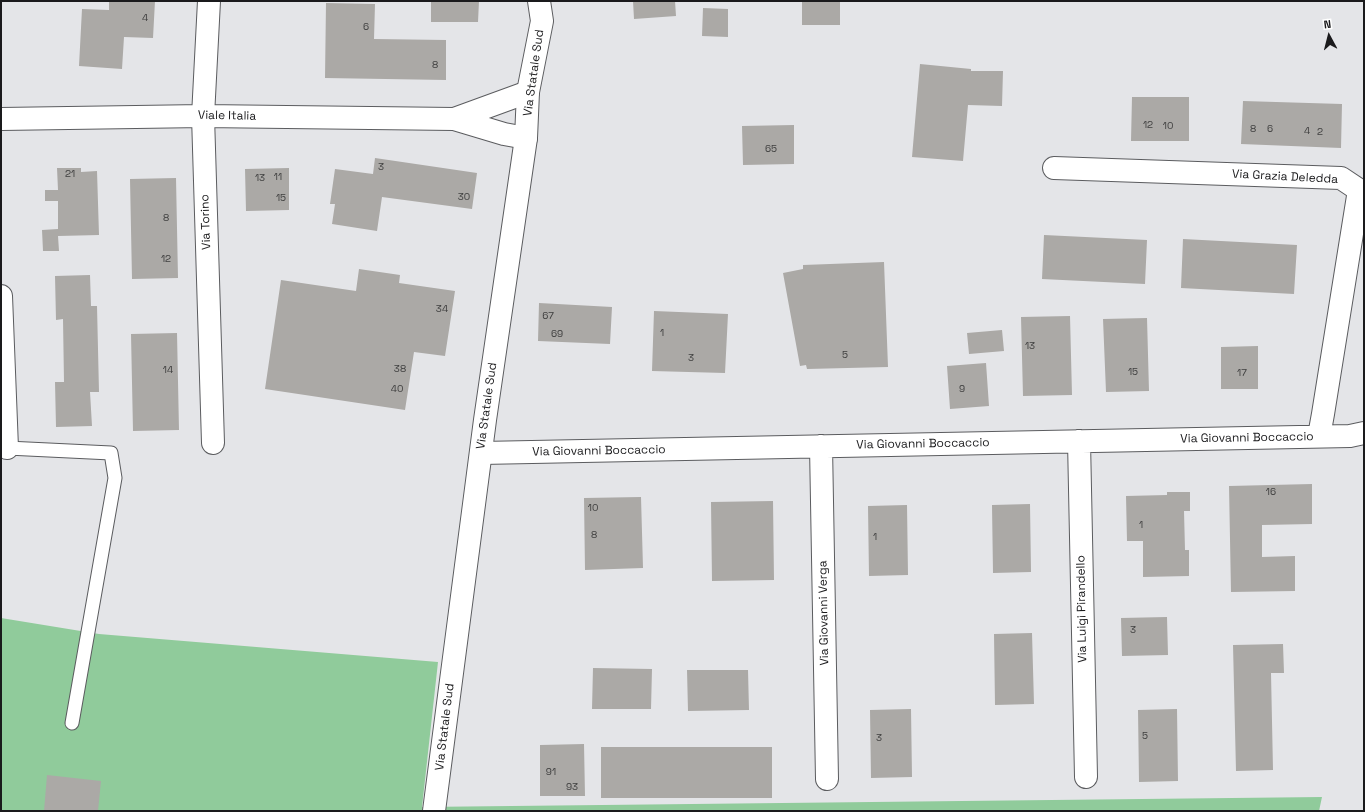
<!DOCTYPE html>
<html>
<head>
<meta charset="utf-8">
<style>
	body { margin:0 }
	#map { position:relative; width:1365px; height:812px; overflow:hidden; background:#e4e5e8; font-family:"Space Grotesk",sans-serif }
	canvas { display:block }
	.frame { position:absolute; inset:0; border:2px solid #1a1a1c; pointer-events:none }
	.north { position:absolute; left:1309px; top:16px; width:40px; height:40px; -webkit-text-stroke:3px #fff; paint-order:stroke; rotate:353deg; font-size:11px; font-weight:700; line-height:16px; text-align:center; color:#1a1a1c }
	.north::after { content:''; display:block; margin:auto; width:14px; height:18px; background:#1a1a1c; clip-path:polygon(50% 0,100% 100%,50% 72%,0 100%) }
</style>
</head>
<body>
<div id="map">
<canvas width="1365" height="812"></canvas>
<div class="frame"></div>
<div class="north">N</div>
</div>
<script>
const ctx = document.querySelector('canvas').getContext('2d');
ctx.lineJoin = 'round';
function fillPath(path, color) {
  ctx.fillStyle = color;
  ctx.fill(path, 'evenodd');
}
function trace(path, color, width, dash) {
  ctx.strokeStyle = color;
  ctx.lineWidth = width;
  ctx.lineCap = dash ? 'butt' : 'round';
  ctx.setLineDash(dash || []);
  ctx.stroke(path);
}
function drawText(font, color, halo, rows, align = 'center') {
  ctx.font = font + ' "Space Grotesk",sans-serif';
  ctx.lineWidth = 3.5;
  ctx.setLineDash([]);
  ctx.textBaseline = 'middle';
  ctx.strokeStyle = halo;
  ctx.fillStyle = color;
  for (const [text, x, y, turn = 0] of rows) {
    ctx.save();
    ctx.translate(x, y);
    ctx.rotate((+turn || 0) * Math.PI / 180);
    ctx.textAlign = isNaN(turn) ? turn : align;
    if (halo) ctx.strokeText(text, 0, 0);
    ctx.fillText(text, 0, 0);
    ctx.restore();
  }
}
fillPath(new Path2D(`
	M1,618L99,634L438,662L422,807L1322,797L1319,811H1Z`), '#90cb9b');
fillPath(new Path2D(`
	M109,1H155L153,38L124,37L122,69L79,66L82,9L109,10Z
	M431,1H479L478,22H431Z
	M633,1H675L676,16L634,19Z
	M802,1H840V25H802Z
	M326,3L375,4L374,39L446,40V80L325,78Z
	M703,8L728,9V37L702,36Z
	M920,64L971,69V71H1003L1002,106L968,105L963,161L912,157Z
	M1132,97H1189V141H1131Z
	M1243,101L1342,104L1341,148L1241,144Z
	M794,125V164L743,165L742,126Z
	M375,158L477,173L472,209L382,197L377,231L332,224L335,204H330L335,169L373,174Z
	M57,168H81V172L97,171L99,235L58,236L59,251H43L42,230L58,229V201H45V190H58Z
	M289,168V210L246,211L245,169Z
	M176,178L178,278L132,279L130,179Z
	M1044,235L1147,240L1145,284L1042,279Z
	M1183,239L1297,245L1294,294L1181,288Z
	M884,262L888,367L807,369L806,365L800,366L783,273L803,269V265Z
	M359,269L400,275L399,283L455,291L445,356L414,352L405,410L265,389L281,280L356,291Z
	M90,275L91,306H97L99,392H90L92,426L56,427L55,382H64L63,319L56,320L55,276Z
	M539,303L612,307L610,344L538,341Z
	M654,311L728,314L725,373L652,371Z
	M1070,316L1072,395L1023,396L1021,317Z
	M1147,318L1149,391L1106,392L1103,319Z
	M1002,330L1004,351L969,354L967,333Z
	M177,333L179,430L133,431L131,334Z
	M1258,346V389H1221V347Z
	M986,363L989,406L950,409L947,366Z
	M1312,484V524L1262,525V557L1295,556V591L1231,592L1229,486Z
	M1167,492H1190V511H1184L1185,550H1189V576L1143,577V541H1127L1126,496L1167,495Z
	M641,497L643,568L585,570L584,498Z
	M773,501L774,580L712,581L711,502Z
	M1030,504L1031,572L993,573L992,505Z
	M907,505L908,575L869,576L868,506Z
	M1167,617L1168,655L1122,656L1121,618Z
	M1032,633L1034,704L995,705L994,634Z
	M1283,644L1284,673H1271L1273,770L1236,771L1233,645Z
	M593,668L652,669L651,709H592Z
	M687,670H748L749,710L688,711Z
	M911,709L912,777L871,778L870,710Z
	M1177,709L1178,781L1139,782L1138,710Z
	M584,744L585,796H540V745Z
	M601,747H772V798H601Z
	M47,775L101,781L98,811H44Z`), '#aba9a6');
const lane = new Path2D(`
	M7,448L111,453L115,478L72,723`);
const street = new Path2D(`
	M209,1L203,116L213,443
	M1,119L203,116L454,119L504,134L526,138
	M454,119L528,92
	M1054,168L1341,178L1359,190L1323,414L1319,436
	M1,296L7,448
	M1079,441L1086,777
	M821,446L827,779
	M481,453L1350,436L1364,433`);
const secondary = new Path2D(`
	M434,811L485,420L526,138L528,92L542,21L539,1`);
trace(lane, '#5b5c5f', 15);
trace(street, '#5b5c5f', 24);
trace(secondary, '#5b5c5f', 24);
trace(lane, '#fff', 13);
trace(street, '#fff', 22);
trace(secondary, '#fff', 22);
drawText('10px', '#3e3e3e', null, [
	["4",145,18],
	["6",366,27],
	["8",435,65],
	["12",1148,125],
	["10",1168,126],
	["8",1253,129],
	["6",1270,129],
	["4",1307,131],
	["2",1320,132],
	["65",771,149],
	["3",381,167],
	["21",70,174],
	["11",278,177],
	["13",260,178],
	["30",464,197],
	["15",281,198],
	["8",166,218],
	["12",166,259],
	["34",442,309],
	["67",548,316],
	["1",662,333],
	["69",557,334],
	["13",1030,346],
	["5",845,355],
	["3",691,358],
	["38",400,369],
	["14",168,370],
	["15",1133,372],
	["17",1242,373],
	["40",397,389],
	["9",962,389],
	["16",1271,492],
	["10",593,508],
	["1",1141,525],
	["8",594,535],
	["1",875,537],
	["3",1133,630],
	["5",1145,736],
	["3",879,738],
	["91",551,772],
	["93",572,787]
]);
drawText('12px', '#1a1a1c', '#fff', [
	["Via Statale Sud",534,73,-82],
	["Viale Italia",227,116,1],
	["Via Grazia Deledda",1285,177,3],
	["Via Torino",206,222,-92],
	["Via Statale Sud",487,406,-82],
	["Via Giovanni Boccaccio",1247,438,-1],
	["Via Giovanni Boccaccio",923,444,-1],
	["Via Giovanni Boccaccio",599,451,-1],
	["Via Luigi Pirandello",1082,609,-91],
	["Via Giovanni Verga",824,613,-91],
	["Via Statale Sud",445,727,-83]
]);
</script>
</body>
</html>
